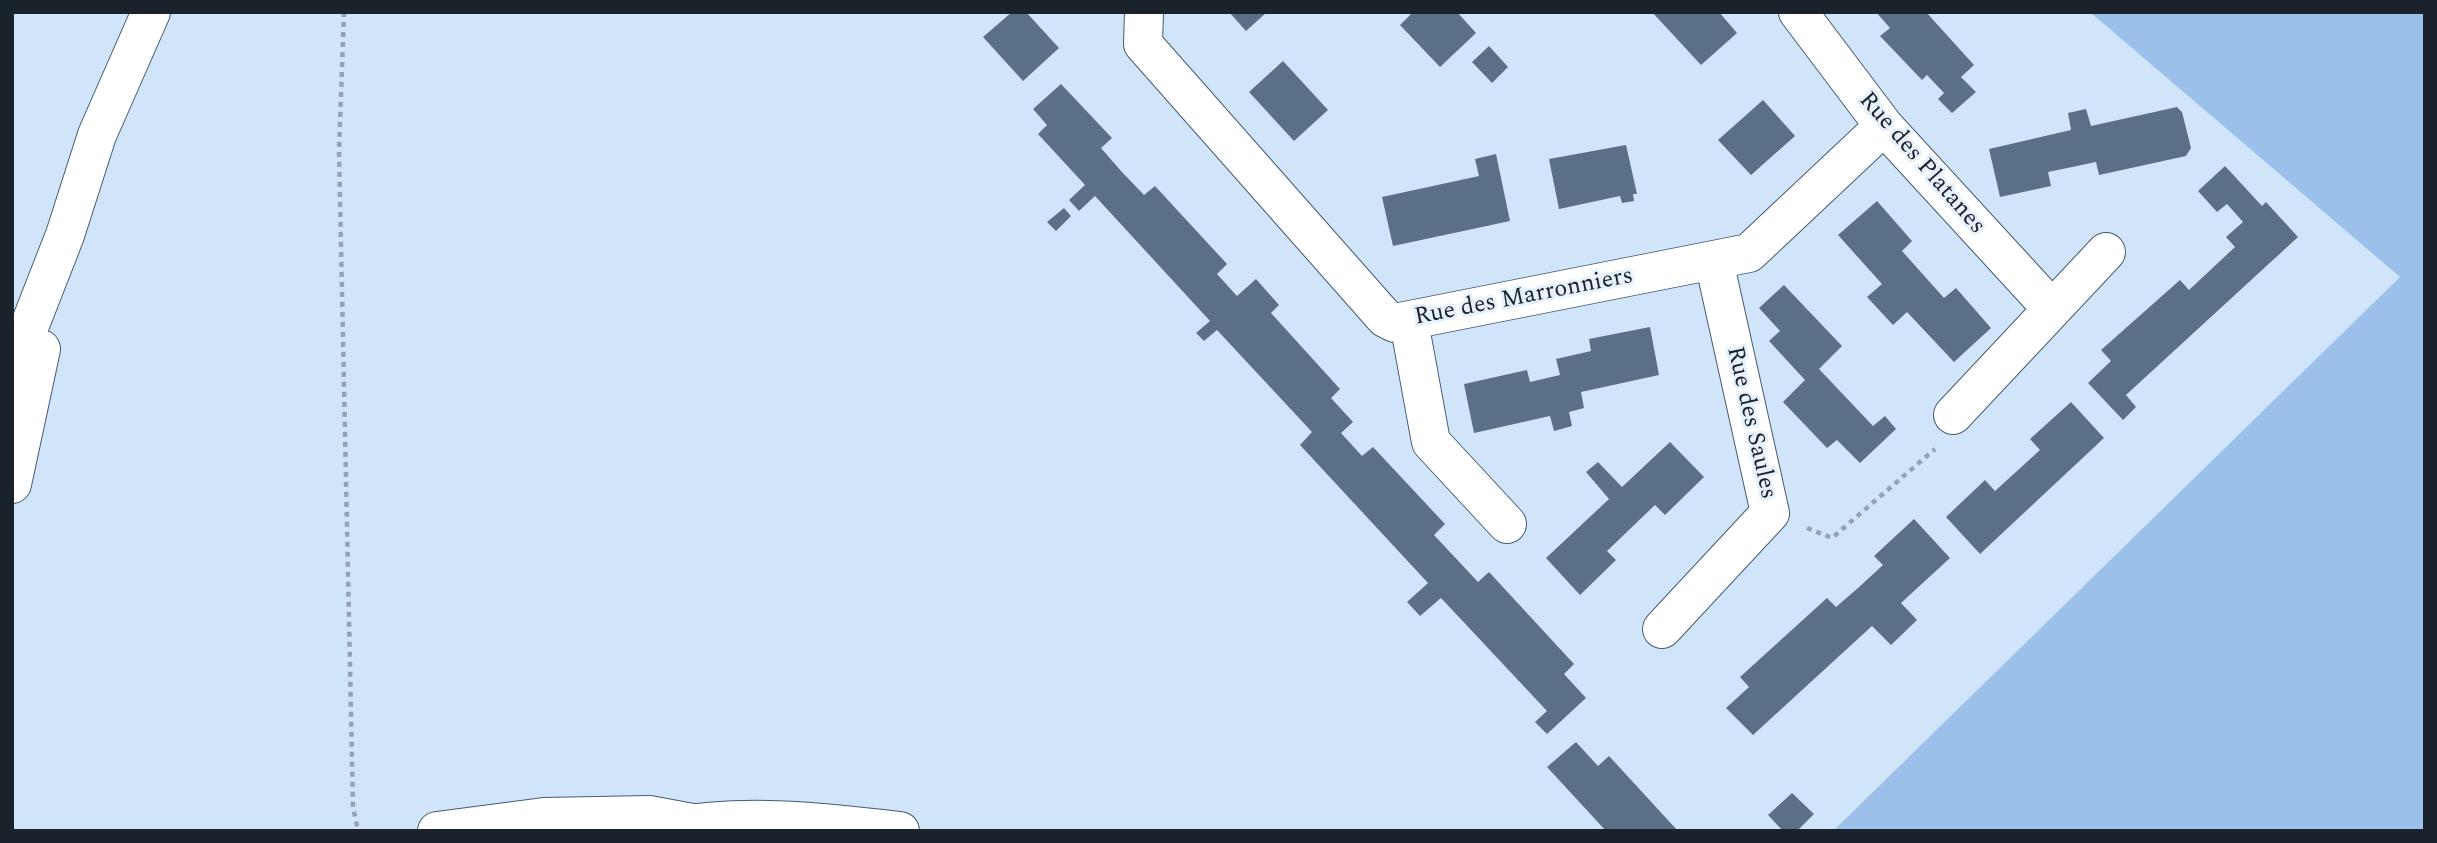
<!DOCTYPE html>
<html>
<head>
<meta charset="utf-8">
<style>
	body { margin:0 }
	#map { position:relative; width:2437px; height:843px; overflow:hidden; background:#d1e5fa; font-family:Spectral,serif }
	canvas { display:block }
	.frame { position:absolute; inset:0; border:14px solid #1a232c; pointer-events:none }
</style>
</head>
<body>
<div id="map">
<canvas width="2437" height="843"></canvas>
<div class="frame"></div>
</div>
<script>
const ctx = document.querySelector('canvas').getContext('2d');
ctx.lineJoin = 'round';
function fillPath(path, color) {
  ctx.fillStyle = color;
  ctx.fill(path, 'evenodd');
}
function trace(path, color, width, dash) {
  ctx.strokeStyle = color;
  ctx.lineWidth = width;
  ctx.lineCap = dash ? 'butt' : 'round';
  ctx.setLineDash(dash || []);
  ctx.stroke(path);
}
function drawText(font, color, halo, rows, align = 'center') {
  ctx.font = font + ' Spectral,serif';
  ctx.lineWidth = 6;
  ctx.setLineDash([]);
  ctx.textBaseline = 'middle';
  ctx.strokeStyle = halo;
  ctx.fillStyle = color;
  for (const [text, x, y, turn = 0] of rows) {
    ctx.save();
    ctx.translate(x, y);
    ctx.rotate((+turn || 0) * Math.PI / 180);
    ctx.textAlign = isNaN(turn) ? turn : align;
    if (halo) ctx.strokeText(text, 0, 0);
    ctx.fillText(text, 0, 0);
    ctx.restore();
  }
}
fillPath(new Path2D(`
	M2090,12H2425V831H1833L2400,277Z`), '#9bc1ea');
fillPath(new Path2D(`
	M1012,12H1026L1059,48L1023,81L983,37Z
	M1229,12H1267L1246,31Z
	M1413,12H1457L1476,33L1440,67L1400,25Z
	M1652,12H1719L1737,33L1701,65Z
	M1876,12H1926L1974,65L1961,77L1976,92L1952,113L1938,99L1944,93L1927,75L1922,80L1880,36L1890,28Z
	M1489,46L1508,67L1492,83L1472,62Z
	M1283,61L1328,110L1294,141L1249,92Z
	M1061,84L1112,138L1101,148L1121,171L1144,195L1155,186L1227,264L1217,274L1237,296L1256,279L1279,305L1271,313L1340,389L1331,398L1353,422L1341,433L1362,456L1373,447L1445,524L1434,535L1478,582L1489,572L1574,664L1564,674L1586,698L1547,734L1535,722L1547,711L1441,598L1420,616L1407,602L1428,583L1300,445L1312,432L1217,330L1204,341L1196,333L1210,321L1095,196L1079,211L1069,200L1085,185L1038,134L1047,125L1033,109Z
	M1763,100L1795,136L1751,175L1718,140Z
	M2177,107L2182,112L2191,148L2186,156L2099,175L2096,162L2048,172L2051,186L2000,197L1989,149L2071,130L2068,113L2086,109L2091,126Z
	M1626,145L1637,194H1633L1634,201L1622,203L1620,196L1559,209L1549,159Z
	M1496,154L1510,221L1393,246L1382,197L1479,176L1475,159Z
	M2225,166L2262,206L2266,202L2298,237L2126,395L2136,407L2123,420L2088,383L2111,361L2101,350L2180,280L2189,290L2235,247L2226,237L2243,222L2227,204L2217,212L2198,191Z
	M1877,201L1912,241L1902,251L1944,298L1956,288L1991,328L1954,362L1907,312L1893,325L1867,297L1882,284L1838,235Z
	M1064,208L1071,216L1056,231L1047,222Z
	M1784,285L1842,346L1819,369L1873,426L1885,416L1896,429L1860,463L1837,440L1827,448L1783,402L1805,380L1769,341L1780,331L1759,308Z
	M1650,327L1659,375L1581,392L1584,408L1569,412L1572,426L1554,431L1550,416L1474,433L1464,384L1527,370L1530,382L1560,375L1556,359L1591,351L1589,339Z
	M2071,402L2104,438L1980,554L1946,517L1985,480L1995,491L2017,471L2040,450L2030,439Z
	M1670,442L1704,477L1665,515L1655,505L1607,551L1616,560L1580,595L1546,558L1609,499L1586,472L1598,462L1622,487Z
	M1914,519L1950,558L1901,603L1917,620L1891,645L1872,626L1753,735L1726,708L1749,687L1740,677L1827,598L1836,607L1858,588L1883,565L1874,556Z
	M1576,742L1598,766L1609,756L1678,831H1606L1547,767Z
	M1792,793L1814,814L1797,831H1783L1768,815Z`), '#5a7088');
const minor = new Path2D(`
	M1144,12L1143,44L1385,318L1395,323L1749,253L1884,126
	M1798,12L1884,126L2052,309
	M1409,322L1431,442L1507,524
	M1953,415L2106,252
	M1662,629L1770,513L1714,261`);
const major = new Path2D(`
	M12,379L24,340L65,235L97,135L151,12
	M12,484L41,349
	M669,827C745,813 824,822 900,831
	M437,831L544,817L649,815L692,823`);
trace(minor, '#465b72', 40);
trace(major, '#465b72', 40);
trace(new Path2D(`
	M344,12L339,151L353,807L358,831
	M1807,528L1832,538L1935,449`), '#93a3b4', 4.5, [5, 5]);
trace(minor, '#fff', 38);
trace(major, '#fff', 38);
drawText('24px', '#1a232c', '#e7f1fc', [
	["Rue des Platanes",1921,164,49],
	["Rue des Marronniers",1524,298,-11],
	["Rue des Saules",1750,423,77]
]);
</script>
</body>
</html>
